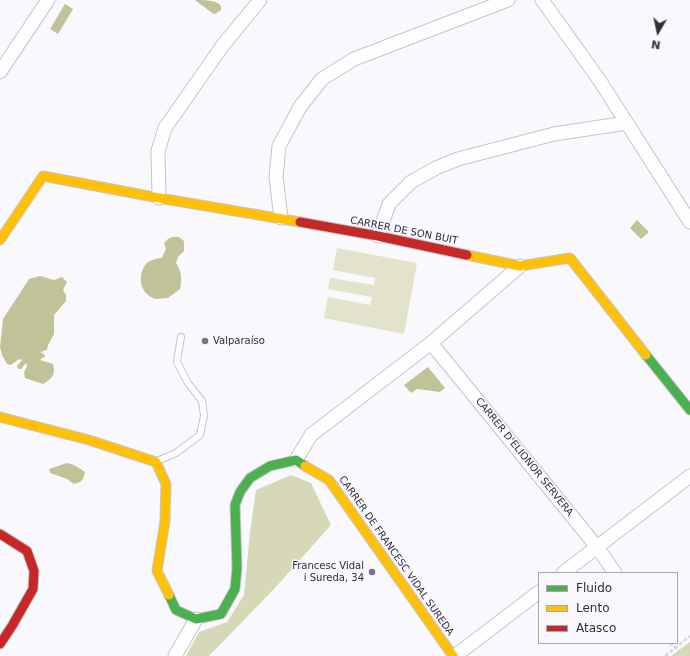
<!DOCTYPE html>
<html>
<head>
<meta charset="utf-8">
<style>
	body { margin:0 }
	#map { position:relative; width:690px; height:656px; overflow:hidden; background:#f9f8fd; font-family:"DejaVu Sans",sans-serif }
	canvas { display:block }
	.legend { position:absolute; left:538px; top:572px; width:140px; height:72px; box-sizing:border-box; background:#f8f7fe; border:1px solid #a8a7b0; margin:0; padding:5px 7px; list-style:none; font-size:12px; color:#312e3b }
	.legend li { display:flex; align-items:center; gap:8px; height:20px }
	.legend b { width:20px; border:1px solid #a8a7b0 }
	.north { position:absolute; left:638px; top:12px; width:40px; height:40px; -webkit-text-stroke:3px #f8f7fe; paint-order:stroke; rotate:189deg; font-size:11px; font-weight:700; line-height:16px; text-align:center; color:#312e3b }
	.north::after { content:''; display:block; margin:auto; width:14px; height:18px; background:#312e3b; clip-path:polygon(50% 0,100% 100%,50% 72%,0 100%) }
</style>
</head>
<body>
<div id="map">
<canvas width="690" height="656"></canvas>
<ul class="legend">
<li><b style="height:5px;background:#4caf50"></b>Fluido</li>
<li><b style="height:5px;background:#ffc107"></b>Lento</li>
<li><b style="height:5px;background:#c62828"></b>Atasco</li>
</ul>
<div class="north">N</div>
</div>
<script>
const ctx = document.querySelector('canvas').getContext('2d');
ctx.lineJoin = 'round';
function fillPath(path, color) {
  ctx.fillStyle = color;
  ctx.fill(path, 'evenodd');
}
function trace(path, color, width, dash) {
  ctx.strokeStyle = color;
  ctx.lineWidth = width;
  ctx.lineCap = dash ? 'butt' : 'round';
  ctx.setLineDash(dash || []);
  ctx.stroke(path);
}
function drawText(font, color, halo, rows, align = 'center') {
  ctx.font = font + ' "DejaVu Sans",sans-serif';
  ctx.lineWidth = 3;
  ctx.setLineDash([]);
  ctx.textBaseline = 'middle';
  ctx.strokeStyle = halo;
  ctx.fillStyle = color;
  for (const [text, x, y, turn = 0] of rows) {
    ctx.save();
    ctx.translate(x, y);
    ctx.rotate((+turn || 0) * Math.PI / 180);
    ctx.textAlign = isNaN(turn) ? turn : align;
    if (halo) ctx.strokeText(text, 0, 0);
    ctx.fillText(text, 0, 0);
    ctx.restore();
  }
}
fillPath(new Path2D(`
	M337,248L417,263L404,334L324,318L328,297L370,305L372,297L328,289L330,278L374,285L375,278L333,270Z`), '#e2e3ca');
fillPath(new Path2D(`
	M291,475L311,483L331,525L274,589L209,656H186L199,632L227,622L244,595L250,532L256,490Z
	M690,642V656H671Z`), '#d7d8b7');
fillPath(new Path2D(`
	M195,0C204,0 224,0 221,10L215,14L212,13Z
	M65,4L73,9L58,34L50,29Z
	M637,220L649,232L641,239L630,228Z
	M172,237H179L184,241V251L178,257L176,263C182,272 182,279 180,289L168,298L155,299C151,297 147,295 145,292C139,285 140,272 145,265C149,260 157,258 162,258L166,249L164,243L168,239Z
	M40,276L54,280L62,277L67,282L63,290L66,295V301L54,315V334L48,345L47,350L40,352L44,354L45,357L42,358L40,360L53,364C56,374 52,379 43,384L25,378L24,372L27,366L26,363L21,369H18L17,366L22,360L19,359L11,365L7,364L2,355L0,347L3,319L29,279Z
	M428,367L445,388L440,392L417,389L411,393L404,385Z
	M67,463L74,465L85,472L83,479L80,482L74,484L67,479L50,473L49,469Z`), '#c2c298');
const lane = new Path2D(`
	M157,461L176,453L200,435L204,416L202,401L188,383L177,362L181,337`);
const street = new Path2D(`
	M542,0L600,81L690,222
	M0,72L48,0
	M159,198L158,151L165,128L223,45L260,0
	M281,218L276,177L279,146L300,107L322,79L354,59L508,0
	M378,236L389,204L411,182L436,168L458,159L554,134L627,123
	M431,343L597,547L615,573
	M296,460L311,435L431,343L520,266
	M563,573L690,476
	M175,656L196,619
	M455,656L539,592`);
const fast = new Path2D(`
	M646,355L690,410
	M169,595L176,610L196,619L221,614L235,589L237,568L235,505L240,492L250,478L270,466L296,460L305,466`);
const slow = new Path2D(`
	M0,240L43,176L159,198L300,222
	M467,255L520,266L570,258L646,355
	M0,417L89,440L156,462L166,484L165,521L157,571L169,595
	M305,466L329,480L453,656`);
const jam = new Path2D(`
	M300,222L378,236L467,255
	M0,534L27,551L34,571L33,589L12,626L0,644`);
trace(lane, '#c6c4cd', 8);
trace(street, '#c6c4cd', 15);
trace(fast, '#c6c4cd', 11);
trace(slow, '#c6c4cd', 11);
trace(jam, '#c6c4cd', 11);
trace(new Path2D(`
	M669,643L677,648L682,656
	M665,656L690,636`), '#d7d7db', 2.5, [4, 2]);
trace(lane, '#fefeff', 6);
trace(street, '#fefeff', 13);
trace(fast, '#4caf50', 9);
trace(slow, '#ffc107', 9);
trace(jam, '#c62828', 9);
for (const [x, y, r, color] of [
	[205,341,4,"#77757f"],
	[372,572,4,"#77757f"]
]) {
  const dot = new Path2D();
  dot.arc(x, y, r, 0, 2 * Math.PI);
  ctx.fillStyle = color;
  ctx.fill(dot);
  trace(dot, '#f8f7fe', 1.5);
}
drawText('10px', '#312e3b', '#f8f7fe', [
	["CARRER DE SON BUIT",404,231,11],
	["CARRER D'ELIONOR SERVERA",524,457,51],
	["CARRER DE FRANCESC VIDAL SUREDA",396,556,55]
]);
drawText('10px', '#312e3b', '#f8f7fe', [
	["Valparaíso",213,341],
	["Francesc Vidal",364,566,"right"],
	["i Sureda, 34",364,578,"right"]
], 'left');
</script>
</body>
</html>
